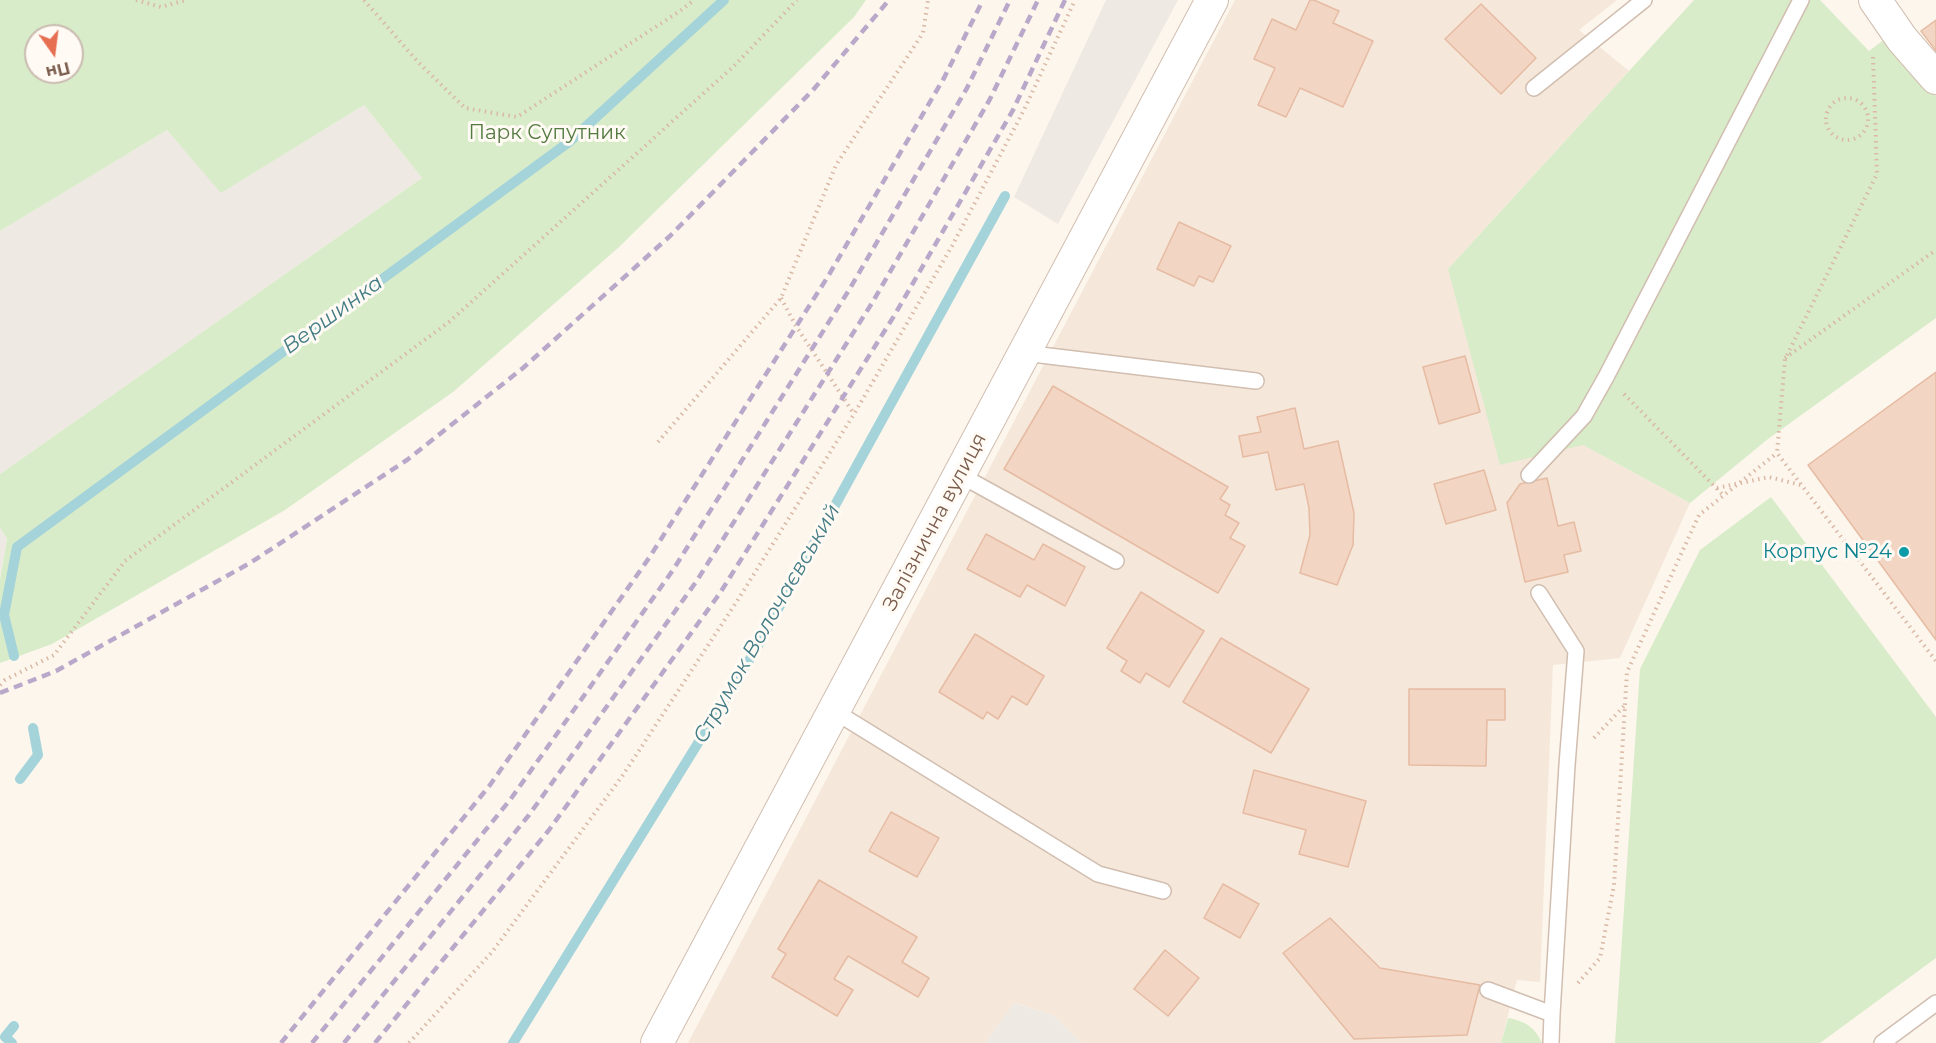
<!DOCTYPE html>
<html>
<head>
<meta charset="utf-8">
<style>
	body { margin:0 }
	#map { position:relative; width:1936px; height:1043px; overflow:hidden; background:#fdf6ec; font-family:Montserrat,sans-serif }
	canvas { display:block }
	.north { position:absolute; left:24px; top:24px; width:60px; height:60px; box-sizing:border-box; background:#fffaf3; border:2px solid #cabbb1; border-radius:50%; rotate:166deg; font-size:16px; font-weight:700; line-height:24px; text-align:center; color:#7a5c4d }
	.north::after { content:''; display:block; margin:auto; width:21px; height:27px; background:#e76f51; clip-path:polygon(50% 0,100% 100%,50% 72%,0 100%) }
</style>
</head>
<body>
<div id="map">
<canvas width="1936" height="1043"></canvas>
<div class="north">Пн</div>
</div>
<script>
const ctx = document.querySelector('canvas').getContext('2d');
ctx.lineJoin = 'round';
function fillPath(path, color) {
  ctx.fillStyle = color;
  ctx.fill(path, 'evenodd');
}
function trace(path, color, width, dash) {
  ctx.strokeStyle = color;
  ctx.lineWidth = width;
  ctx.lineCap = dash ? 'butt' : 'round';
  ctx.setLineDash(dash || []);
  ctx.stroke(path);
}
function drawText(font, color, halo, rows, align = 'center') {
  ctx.font = font + ' Montserrat,sans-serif';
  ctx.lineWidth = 6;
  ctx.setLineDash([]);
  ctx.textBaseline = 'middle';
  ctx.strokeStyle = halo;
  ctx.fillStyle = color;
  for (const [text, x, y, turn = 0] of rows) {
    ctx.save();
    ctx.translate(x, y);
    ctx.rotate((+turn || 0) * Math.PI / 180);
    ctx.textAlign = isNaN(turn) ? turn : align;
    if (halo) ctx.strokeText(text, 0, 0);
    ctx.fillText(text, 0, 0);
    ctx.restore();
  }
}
fillPath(new Path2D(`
	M1235,0H1617L1579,30L1629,71L1448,269L1583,445L1690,503L1620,658L1553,665L1540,982L1517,980L1501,1043H1082L1053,1015L1015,1003L985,1043H688Z`), '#f5e8da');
fillPath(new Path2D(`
	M1106,0H1178L1058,224L1014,197Z
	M364,105L422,178L0,474V231L167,130L222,192Z
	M0,528L7,539L0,577Z
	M1014,1003L1053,1015L1082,1043H985Z`), '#efe9e4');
fillPath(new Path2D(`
	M0,0H866L854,17L618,248L453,392L285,510L52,644L0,663V579L7,539L0,528V474L422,178L364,105L221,193L167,130L0,231ZM36,36H72V72H36Z
	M1694,0H1820L1869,51L1885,39L1936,96V318L1768,439L1690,503L1583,445L1500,465L1448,269Z
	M1771,497L1936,717V958L1820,1043H1615L1640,669L1700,550Z
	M1508,1018C1525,1021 1535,1027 1542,1043H1501Z`), '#d8ecc9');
trace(new Path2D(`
	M14,656L4,615L17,547L569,142L724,0
	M20,779L38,755L33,728
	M12,1043L5,1037L14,1026
	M513,1043L756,649L1005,196`), '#a5d3da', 10);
const building = new Path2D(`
	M1310,0H1314L1339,11L1333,23L1373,41L1343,107L1300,88L1286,117L1258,105L1275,68L1254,59L1272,19L1296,30Z
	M1481,4L1536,58L1501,94L1445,39Z
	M1936,20V51L1921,31Z
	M1179,222L1231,246L1213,282L1199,276L1194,286L1157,269Z
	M1465,356L1480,412L1439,424L1423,367Z
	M1936,372V640L1808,465Z
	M1053,386L1228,487L1220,499L1230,505L1225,515L1239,523L1230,538L1245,546L1218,593L1004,469Z
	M1295,408L1304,449L1338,441L1354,513L1353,545L1337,585L1300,573L1310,535L1309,508L1304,484L1276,490L1268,452L1243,457L1239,436L1261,432L1257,417Z
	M1484,470L1496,510L1446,524L1434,484Z
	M1547,478L1558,526L1574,522L1581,551L1564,555L1568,572L1525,582L1507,503L1520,484Z
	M986,534L1034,560L1043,544L1085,567L1065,606L1027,585L1020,597L967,569Z
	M1141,592L1204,631L1169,687L1146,673L1140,683L1121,671L1127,661L1107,648Z
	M975,634L1044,676L1027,705L1012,696L998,719L987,712L983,719L939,692Z
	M1221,638L1309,689L1271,753L1183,702Z
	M1409,689H1505V720H1487L1486,766L1409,765Z
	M1254,770L1366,801L1348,867L1299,854L1306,830L1243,813Z
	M891,812L939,838L917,877L869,851Z
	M819,880L917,937L902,962L929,978L918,997L848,956L834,979L853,990L837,1016L772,977L786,954L778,949Z
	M1223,884L1259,904L1240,938L1204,918Z
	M1330,918L1380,968L1480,985L1467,1035L1354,1039L1283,953Z
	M1165,950L1199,978L1168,1016L1134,989Z`);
fillPath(building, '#f3d5c3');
trace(building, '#e6bba3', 1.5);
const service = new Path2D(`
	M1534,88L1644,0
	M1024,353L1256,381
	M960,475L1116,561
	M1529,475L1584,416L1606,377L1801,0
	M1539,593L1576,651L1567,765L1552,1014
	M834,711L1098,874L1163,891
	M1488,990L1552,1014L1551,1043
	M1882,1043L1936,1003`);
const minor = new Path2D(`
	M1875,0L1902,39L1936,78
	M657,1043L1212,0`);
trace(service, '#d1beb0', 18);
trace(minor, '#d1beb0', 34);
trace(new Path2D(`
	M136,0L161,7L186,0
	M364,0L418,62L465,108L517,117L680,11L694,0
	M1873,57L1877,174L1785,359L1777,453L1936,661
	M1826 119a21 21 0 1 1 42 0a21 21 0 1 1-42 0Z
	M781,298L796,326L854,414
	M1785,358L1936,250
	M1624,394L1724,496
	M658,442L781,298L836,165L923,33L928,0
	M1717,488L1769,477L1801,485
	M0,685L5,680L54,655L125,561L449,322L734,66L797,0
	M1594,738L1624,706
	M1578,983L1600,958L1614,885L1627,672L1699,515L1777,453
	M409,1043L492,952L623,775L739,598L854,414L952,246L1024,110L1075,0`), '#d9b8a5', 4, [1.5, 4.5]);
trace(service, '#fff', 15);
trace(minor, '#fff', 32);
trace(new Path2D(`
	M0,693L56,671L250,563L407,460L523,368L670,236L813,90L889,0
	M281,1043L490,785L649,558L827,278L944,78L983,0
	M312,1043L510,800L673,570L849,290L967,88L1010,0
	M344,1043L529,815L696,582L872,303L990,99L1038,0
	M375,1043L549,830L720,593L894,316L1013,110L1065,0`), '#b9a8c9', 4.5, [9, 6]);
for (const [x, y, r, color] of [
	[1904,552,6,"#0f9aa8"]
]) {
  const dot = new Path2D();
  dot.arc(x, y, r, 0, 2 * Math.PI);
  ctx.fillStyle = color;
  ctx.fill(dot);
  trace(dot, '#fffaf3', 2);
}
drawText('20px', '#537a41', '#fffaf3', [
	["Парк Супутник",547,133]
]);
drawText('20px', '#7a5c4d', '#fffaf3', [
	["Залізнична вулиця",935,522,-62]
]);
drawText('20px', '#0d838f', '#fffaf3', [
	["Корпус №24",1892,552]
], 'right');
drawText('italic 21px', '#437c86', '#fffaf3', [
	["Вершинка",333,315,-36],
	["Струмок Волочаєвський",767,624,-60]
]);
</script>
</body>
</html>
